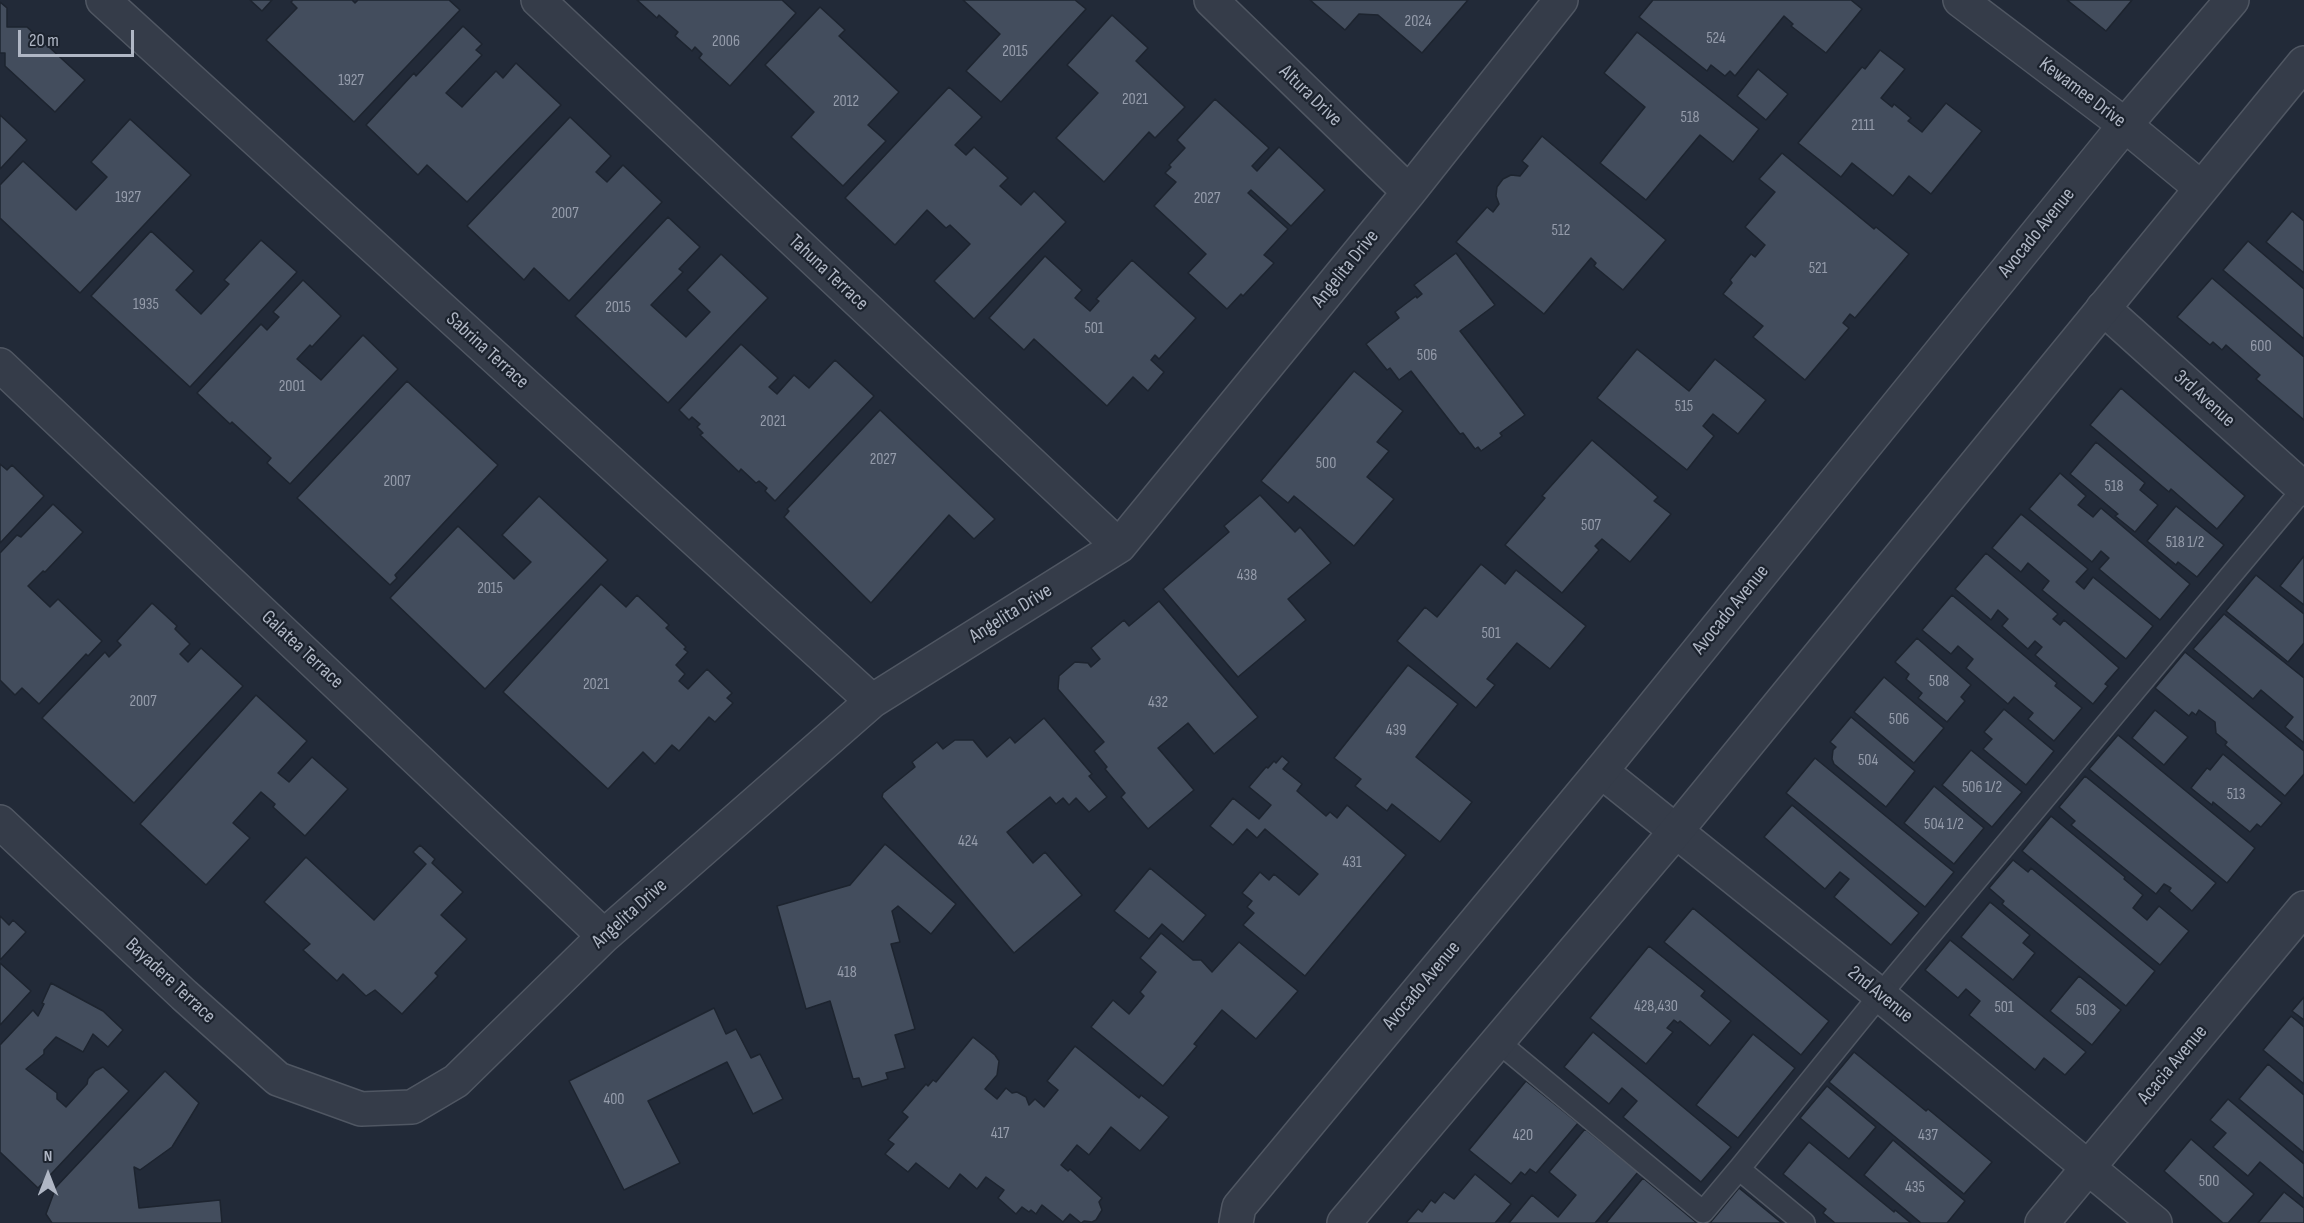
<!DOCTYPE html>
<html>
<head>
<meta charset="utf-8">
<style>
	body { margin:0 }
	#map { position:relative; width:2304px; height:1223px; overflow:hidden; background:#222a38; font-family:"Sofia Sans Condensed",sans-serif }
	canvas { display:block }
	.north { position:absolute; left:18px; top:1145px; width:60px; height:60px; -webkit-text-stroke:4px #1b222d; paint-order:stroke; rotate:0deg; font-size:16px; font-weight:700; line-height:24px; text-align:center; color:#b0b7c5 }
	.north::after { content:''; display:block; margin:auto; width:21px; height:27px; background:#b0b7c5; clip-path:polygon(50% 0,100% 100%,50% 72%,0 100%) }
	.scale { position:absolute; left:18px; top:30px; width:116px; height:27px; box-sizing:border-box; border:3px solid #b0b7c5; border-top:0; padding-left:8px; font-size:18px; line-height:21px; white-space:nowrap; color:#b0b7c5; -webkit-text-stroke:4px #1b222d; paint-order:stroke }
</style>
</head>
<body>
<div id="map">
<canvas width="2304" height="1223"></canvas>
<div class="north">N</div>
<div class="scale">20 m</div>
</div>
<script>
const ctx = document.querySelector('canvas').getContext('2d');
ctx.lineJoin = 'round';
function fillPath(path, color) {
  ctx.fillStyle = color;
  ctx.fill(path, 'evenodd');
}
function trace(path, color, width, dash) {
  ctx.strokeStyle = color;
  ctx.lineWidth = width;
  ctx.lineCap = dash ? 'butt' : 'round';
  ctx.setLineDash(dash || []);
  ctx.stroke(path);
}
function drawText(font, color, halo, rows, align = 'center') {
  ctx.font = font + ' "Sofia Sans Condensed",sans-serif';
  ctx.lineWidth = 4.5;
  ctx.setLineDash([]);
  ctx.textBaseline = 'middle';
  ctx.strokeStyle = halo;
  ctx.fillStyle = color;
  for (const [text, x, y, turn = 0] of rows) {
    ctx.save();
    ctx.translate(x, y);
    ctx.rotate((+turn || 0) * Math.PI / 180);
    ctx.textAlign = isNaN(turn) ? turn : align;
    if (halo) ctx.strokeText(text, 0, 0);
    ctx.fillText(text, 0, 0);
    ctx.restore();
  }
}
const building = new Path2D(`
	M250,0H272L262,11Z
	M293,0H352L355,3L358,0H449L460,10L354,122L266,40L297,8L291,2Z
	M637,0H782L796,13L730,86L699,58L702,54L695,47L692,51L675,36L678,32L659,15L657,18Z
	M963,0H1075L1086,9L1001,102L966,71L1000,34Z
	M1310,0H1468L1422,53L1378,15L1359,14L1345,30Z
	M1653,0H1851L1862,9L1826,53L1791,26L1793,24L1784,16L1735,76L1730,71L1725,76L1711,65L1707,71L1639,17Z
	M2067,0H2132L2106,31Z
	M0,2L7,8V27H27L85,80L55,112L5,66V53H0Z
	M820,7L845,30L839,36L899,92L868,125L886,141L843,186L791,137L814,112L765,65Z
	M1112,15L1148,48L1136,61L1185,107L1155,138L1149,132L1104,182L1056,138L1098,93L1067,65Z
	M463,26L482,44L476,50L482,55L446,93L462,107L496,71L503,78L516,63L561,105L467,202L427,165L418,175L366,125L414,73L416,76Z
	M1637,32L1759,129L1733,162L1700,135L1646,200L1600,163L1645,107L1604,73Z
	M1880,50L1905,69L1881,98L1892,107L1894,104L1911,118L1908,121L1922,132L1946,103L1982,131L1931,194L1909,176L1893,196L1852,163L1841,177L1798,143L1862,67L1865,69Z
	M1758,69L1788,94L1766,120L1737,96Z
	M949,87L982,117L955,145L966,155L974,147L1008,178L1000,186L1021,205L1034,191L1066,222L974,319L934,281L970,244L950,225L946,228L927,210L895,245L845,198Z
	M1215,99L1269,148L1252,166L1257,171L1279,147L1325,190L1291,226L1251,190L1248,193L1288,229L1264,255L1274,263L1243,296L1241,294L1227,309L1188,273L1206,254L1154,206L1176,182L1165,173L1171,167L1169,165L1185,148L1177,140Z
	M0,115L27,140L0,169Z
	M570,117L611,156L596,172L607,182L623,165L662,202L569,301L534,268L524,280L467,226Z
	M130,119L191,175L80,293L0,218V185L23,161L76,210L107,177L91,162Z
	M1542,136L1666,240L1623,290L1594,266L1596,263L1591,258L1544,314L1456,242L1487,207L1493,212L1499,204L1496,196L1497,187L1503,179L1511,175L1520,176L1528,166L1522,161Z
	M1782,153L1874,229L1876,227L1909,254L1855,318L1850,314L1843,323L1849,328L1805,380L1753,337L1763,326L1723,294L1732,283L1730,280L1751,254L1755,257L1765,245L1745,227L1775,192L1759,179Z
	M2292,211L2304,221V273L2266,242Z
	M668,217L700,247L679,269L683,272L651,305L686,337L710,312L687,290L721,254L768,298L668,403L575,316Z
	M151,231L194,271L176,290L201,314L229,284L224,280L261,240L297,272L190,387L91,296Z
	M2248,241L2304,289V339L2223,270Z
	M1456,253L1495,305L1460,331L1525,415L1500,433L1502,436L1481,451L1478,447L1475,449L1463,433L1460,434L1411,371L1399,380L1390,368L1387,370L1366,344L1399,318L1395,312L1416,296L1417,298L1422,294L1414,285Z
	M1045,256L1082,290L1075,298L1090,311L1099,301L1096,299L1132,260L1196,318L1159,359L1155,355L1151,360L1164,372L1148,391L1133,377L1107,406L1034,339L1024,350L989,318Z
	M2212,278L2304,357V420L2256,379L2260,375L2226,345L2222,350L2213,342L2210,345L2177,317Z
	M303,280L341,316L312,347L310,345L297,359L321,380L363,335L398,369L290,484L267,463L271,458L232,422L230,424L197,393L261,324L267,330L279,317L273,312Z
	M741,344L778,378L769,387L777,394L794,375L809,388L835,360L874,396L775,501L765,491L767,488L759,481L756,483L741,469L739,472L700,435L703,433L697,427L700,424L692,417L689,420L679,410Z
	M1637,349L1689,391L1715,359L1766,400L1738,434L1713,414L1703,426L1714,436L1687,470L1597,398Z
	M1354,371L1403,411L1377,442L1389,451L1367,477L1394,499L1354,546L1294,496L1288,503L1261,481Z
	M407,381L498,465L395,575L397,578L390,585L297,498Z
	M2121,388L2245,496L2217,529L2171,489L2169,492L2090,425Z
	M880,410L995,519L974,539L949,515L871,603L784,517L789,511L787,509Z
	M1592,440L1658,497L1654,501L1671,514L1630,562L1602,539L1595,546L1599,550L1562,593L1505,545L1545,498L1542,496Z
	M2096,442L2145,483L2140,490L2158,505L2135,532L2115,516L2118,514L2070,474Z
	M0,464L7,470L12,465L44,496L0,543Z
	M2060,473L2086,496L2078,505L2093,517L2101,508L2190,584L2160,620L2099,569L2109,558L2101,551L2092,562L2029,509Z
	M1260,495L1295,532L1300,527L1331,563L1288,599L1306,620L1238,677L1163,589L1229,532L1224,526Z
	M539,496L608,560L485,689L390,598L458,526L514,579L531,562L502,535Z
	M53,504L83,532L45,572L43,571L28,586L50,607L58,599L102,641L88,656L86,654L39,704L22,688L15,695L0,680V553L17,535L21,537Z
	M2176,506L2224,545L2197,577L2178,562L2176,565L2147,541Z
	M2021,514L2088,569L2076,582L2084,589L2093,577L2153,626L2126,659L2042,590L2049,581L2028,563L2021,572L1992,548Z
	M1986,553L2058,614L2053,619L2060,625L2064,620L2119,668L2105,684L2108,686L2093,704L2035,655L2042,647L2035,641L2028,649L2002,626L2008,619L1998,610L1991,620L1955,589Z
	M2304,556V605L2280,586Z
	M1481,564L1505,584L1516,570L1586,626L1550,669L1517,643L1487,679L1495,685L1476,708L1397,641L1425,607L1437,617Z
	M2256,575L2304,614V643L2288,662L2226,611Z
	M601,584L626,607L637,595L669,625L666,628L686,647L684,649L688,652L676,665L685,674L679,681L688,689L707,669L732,693L727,698L733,703L715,722L709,717L679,751L672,745L655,764L643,752L608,789L503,692Z
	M1952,595L2057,683L2055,686L2082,708L2054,741L2028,719L2033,713L2014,697L2008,704L1966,668L1973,659L1958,646L1951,654L1922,630Z
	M1159,601L1258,717L1214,754L1188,723L1158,748L1194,790L1148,829L1121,797L1125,793L1105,769L1107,767L1094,751L1104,742L1058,689L1059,676L1075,662L1088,663L1091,667L1100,659L1091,648L1124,620L1129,626Z
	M152,603L177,626L175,629L190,644L180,654L188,662L201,648L243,686L134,803L42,718L105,652L109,657L121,645L117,641Z
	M2224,614L2304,678V743L2285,727L2293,717L2261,690L2253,699L2193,649Z
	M1917,638L1971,685L1961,697L1965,701L1947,722L1918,698L1922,693L1906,679L1909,674L1895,662Z
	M2185,652L2304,751V774L2285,796L2225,745L2227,742L2216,733L2215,722L2199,710L2196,715L2192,712L2189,716L2155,688Z
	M1408,665L1458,704L1416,757L1472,802L1440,842L1392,804L1387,811L1355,786L1361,779L1334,758Z
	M1884,677L1944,728L1914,763L1854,712Z
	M256,695L307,741L278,773L289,782L312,757L348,789L305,836L273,807L275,804L261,792L233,823L250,838L206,885L140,824Z
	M2004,709L2054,751L2026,785L1983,749L1992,739L1984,732Z
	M2155,710L2188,737L2164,765L2132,738Z
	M1851,717L1915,771L1886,807L1834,764L1832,759L1833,750L1836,747L1830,742Z
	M1044,718L1092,774L1089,776L1107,797L1089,812L1076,798L1069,805L1063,798L1056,804L1050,797L1007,832L1033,863L1045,852L1082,895L1014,953L882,797L883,793L915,767L912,762L937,742L943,749L955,740H973L987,757L1010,737L1015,743Z
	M2118,735L2255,848L2227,883L2089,769Z
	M1971,750L2022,792L1992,827L1942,785Z
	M2223,754L2282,803L2261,827L2257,824L2250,832L2213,802L2212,805L2191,788L2207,768L2210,770Z
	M1282,756L1289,762L1283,769L1302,784L1297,791L1326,816L1330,812L1337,818L1347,805L1406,855L1305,976L1243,925L1254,913L1247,907L1252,901L1242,893L1260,872L1269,880L1274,874L1299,895L1318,874L1265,829L1257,838L1247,829L1233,845L1210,826L1233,798L1259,819L1271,805L1249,787L1266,767L1268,768L1274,761L1276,763Z
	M1815,758L1954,872L1925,907L1786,793Z
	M2085,776L2216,883L2192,911L2169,891L2171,888L2164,884L2156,894L2071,825L2075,821L2059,807Z
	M1934,786L1984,828L1954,864L1904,823Z
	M1792,805L1919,913L1891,945L1834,897L1849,879L1840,872L1825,889L1764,837Z
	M2051,816L2125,877L2124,879L2143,895L2133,908L2147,920L2159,906L2189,931L2160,965L2022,851Z
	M885,844L956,904L931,934L898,906L892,911L900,942L891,944L915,1029L895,1035L905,1068L886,1073L888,1079L862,1087L859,1078L853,1079L830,1001L806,1009L777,906L850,885Z
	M420,845L435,859L432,863L463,892L441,915L467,939L435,973L438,976L402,1014L375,990L366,996L343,974L337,981L303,950L310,944L264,902L306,857L374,920L426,864L413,852Z
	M2013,860L2028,872L2031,868L2155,971L2126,1006L2002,904L2004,901L1989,888Z
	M1150,868L1206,915L1183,942L1162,924L1149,939L1114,911Z
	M1990,902L2030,935L2023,943L2035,953L2013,980L1961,937Z
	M1693,908L1829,1021L1801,1055L1664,942Z
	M0,916L9,925L13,920L26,932L0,960Z
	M1161,933L1193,960H1201L1212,972L1239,942L1298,991L1256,1039L1222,1010L1194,1044L1197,1046L1163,1086L1091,1027L1113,1000L1129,1014L1144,996L1140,992L1156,972L1140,958Z
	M1950,940L2086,1052L2065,1075L2044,1058L2035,1070L1969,1015L1980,1001L1966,989L1958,998L1925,970Z
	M1649,946L1705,991L1701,996L1731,1021L1710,1046L1680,1021L1678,1023L1674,1020L1667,1028L1673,1032L1646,1064L1590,1018Z
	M0,963L31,991L0,1025Z
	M2079,976L2121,1010L2092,1045L2050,1011Z
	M51,983L103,1011L123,1030L108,1047L93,1034L83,1052L56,1037L44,1050V1054L26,1069L57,1093V1099L66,1107L87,1084L88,1079L95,1071L103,1067L129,1091L38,1188L0,1152V1045L33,1010L38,1016L44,1004L42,1003Z
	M2304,997V1020L2292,1011Z
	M714,1008L726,1034L736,1029L751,1058L760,1054L783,1099L753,1114L727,1062L648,1101L680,1163L624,1190L569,1081Z
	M2291,1016L2304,1027V1084L2263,1050Z
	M1593,1032L1731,1147L1701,1182L1623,1117L1637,1101L1622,1088L1609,1104L1564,1067Z
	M1753,1034L1795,1068L1738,1138L1696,1105Z
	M973,1037L995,1055L999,1061L997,1075L985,1089L997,1099L1006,1088L1012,1093L1017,1092L1026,1097L1029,1105L1035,1099L1044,1107L1058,1090L1047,1081L1075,1046L1139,1098L1141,1095L1169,1117L1140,1151L1111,1127L1089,1155L1077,1145L1061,1165L1068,1171L1070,1169L1102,1198L1099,1202L1102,1210L1096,1220L1092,1222L1084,1221L1081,1223L1070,1214L1063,1222L1042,1205L1036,1214L1031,1210L1029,1212L1022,1207L1016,1214L998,1198L1004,1190L986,1177L977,1189L960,1174L949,1189L916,1163L908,1172L885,1154L894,1144L888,1140L908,1117L902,1112L926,1084L928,1086L933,1080L936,1082Z
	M1854,1052L1926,1111L1928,1109L1992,1162L1964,1194L1829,1082Z
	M2268,1064L2304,1095V1153L2239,1099Z
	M165,1071L199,1103L172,1147L140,1170L134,1167L139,1208L220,1200L222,1223H52L46,1214L56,1187Z
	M1526,1081L1578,1123L1536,1173L1530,1169L1525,1175L1521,1172L1511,1184L1469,1150Z
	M1827,1086L1876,1127L1849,1159L1800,1118Z
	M2228,1099L2304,1164V1199L2260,1162L2248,1176L2213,1147L2226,1133L2210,1120Z
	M1585,1129L1638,1172L1595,1223H1509L1532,1195L1558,1217L1576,1195L1549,1172Z
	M2191,1139L2254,1194L2228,1223H2223L2164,1171Z
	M1893,1140L1965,1201L1947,1223H1921L1864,1175Z
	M1809,1142L1894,1212L1895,1210L1911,1223H1835L1823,1213L1826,1209L1783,1174Z
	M1475,1174L1511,1204L1495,1223H1406L1418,1209L1422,1212L1431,1200L1435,1203L1444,1192L1454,1199Z
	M1643,1178L1697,1223H1606Z
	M1739,1188L1782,1223H1710Z
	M2284,1192L2304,1208V1223H2258Z`);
fillPath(building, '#434d5d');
trace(building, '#1d242f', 1.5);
const service = new Path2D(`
	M1497,1041L1703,1212L1739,1169L1804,1223
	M1739,1169L1880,995L2304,488`);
const minor = new Path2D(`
	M103,0L872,701
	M538,0L1119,546
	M1211,0L1409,192
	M2103,308L2304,489
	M0,365L604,936
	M1601,771L1880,995L2155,1223
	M0,822L184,995L278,1079L361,1109L412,1107L456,1081L604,936L872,701L1119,546L1409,192L1561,0
	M2042,1223L2304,908`);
const tertiary = new Path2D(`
	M1960,0L2125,125L2201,188
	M1236,1223L1239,1207L1601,771L2125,125L2232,0
	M1344,1223L1676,831L2304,63`);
trace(service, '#505763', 24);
trace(minor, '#505763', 36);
trace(tertiary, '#505763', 36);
trace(service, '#353c49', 21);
trace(minor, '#353c49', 33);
trace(tertiary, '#353c49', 33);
drawText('16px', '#959cab', null, [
	["2024",1418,22],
	["524",1716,39],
	["2006",726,42],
	["2015",1015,52],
	["1927",351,81],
	["2021",1135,100],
	["2012",846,102],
	["518",1690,118],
	["2111",1863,126],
	["1927",128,198],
	["2027",1207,199],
	["2007",565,214],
	["512",1561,231],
	["521",1818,269],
	["1935",146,305],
	["2015",618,308],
	["501",1094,329],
	["600",2261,347],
	["506",1427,356],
	["2001",292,387],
	["515",1684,407],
	["2021",773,422],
	["2027",883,460],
	["500",1326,464],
	["2007",397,482],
	["518",2114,487],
	["507",1591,526],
	["518 1/2",2185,543],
	["438",1247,576],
	["2015",490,589],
	["501",1491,634],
	["508",1939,682],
	["2021",596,685],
	["2007",143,702],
	["432",1158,703],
	["506",1899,720],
	["439",1396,731],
	["504",1868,761],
	["506 1/2",1982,788],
	["513",2236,795],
	["504 1/2",1944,825],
	["424",968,842],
	["431",1352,863],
	["418",847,973],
	["428,430",1656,1007],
	["501",2004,1008],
	["503",2086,1011],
	["400",614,1100],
	["417",1000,1134],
	["420",1523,1136],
	["437",1928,1136],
	["500",2209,1182],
	["435",1915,1188]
]);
drawText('20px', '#b0b7c5', '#1b222d', [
	["Kewamee Drive",2082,93,37],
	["Altura Drive",1310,96,44],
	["Avocado Avenue",2037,233,-51],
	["Angelita Drive",1346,269,-51],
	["Tahuna Terrace",828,273,43],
	["Sabrina Terrace",487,351,42],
	["3rd Avenue",2204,399,42],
	["Avocado Avenue",1731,610,-51],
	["Angelita Drive",1011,614,-32],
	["Galatea Terrace",302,650,43],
	["Angelita Drive",630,914,-42],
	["Bayadere Terrace",170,981,43],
	["Avocado Avenue",1422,986,-50],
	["2nd Avenue",1880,995,39],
	["Acacia Avenue",2173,1065,-50]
]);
</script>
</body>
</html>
